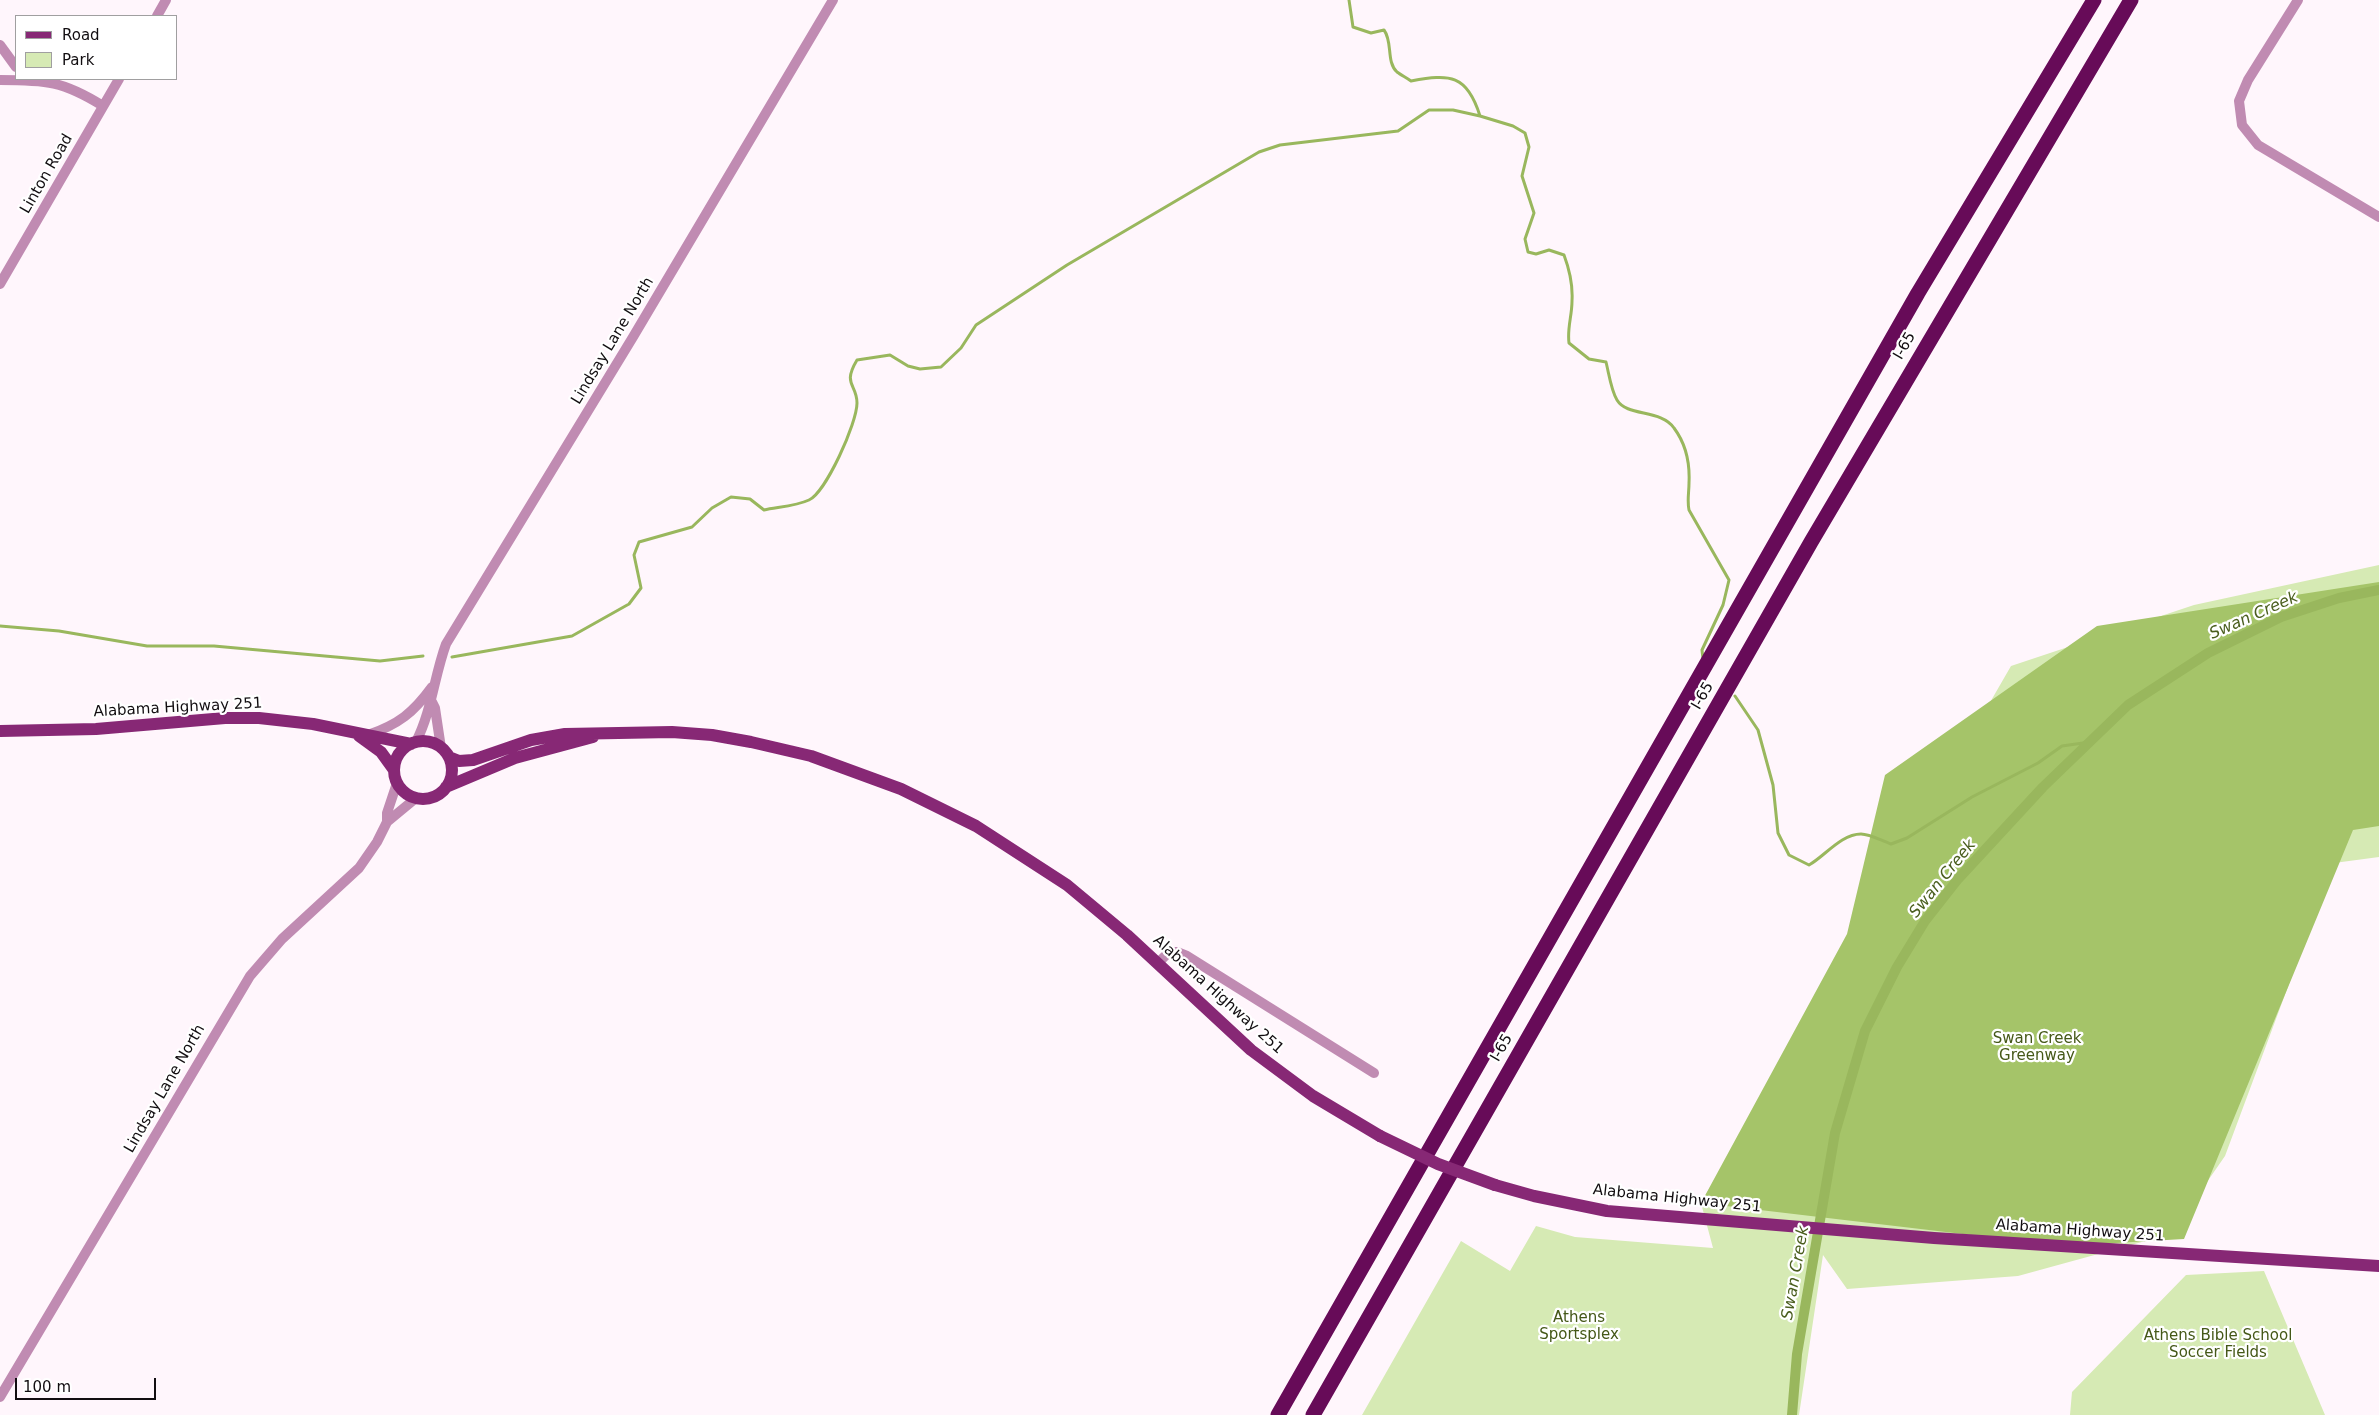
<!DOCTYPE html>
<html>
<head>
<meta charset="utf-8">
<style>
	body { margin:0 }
	#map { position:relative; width:2379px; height:1415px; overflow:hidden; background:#fff6fc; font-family:"DejaVu Sans",sans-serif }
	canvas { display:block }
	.legend { position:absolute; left:15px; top:15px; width:162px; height:65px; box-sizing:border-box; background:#fff; border:1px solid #a09fa0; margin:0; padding:6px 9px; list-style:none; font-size:15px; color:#120e11 }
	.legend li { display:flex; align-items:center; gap:10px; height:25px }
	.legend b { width:25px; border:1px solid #a09fa0 }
	.scale { position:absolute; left:15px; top:1378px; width:141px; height:22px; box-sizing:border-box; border:2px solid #120e11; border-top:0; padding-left:6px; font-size:15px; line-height:18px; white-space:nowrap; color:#120e11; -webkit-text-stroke:4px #fff; paint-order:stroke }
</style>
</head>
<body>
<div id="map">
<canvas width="2379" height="1415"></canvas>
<ul class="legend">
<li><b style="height:6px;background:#872875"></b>Road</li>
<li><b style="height:14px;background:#d6eab4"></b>Park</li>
</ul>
<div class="scale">100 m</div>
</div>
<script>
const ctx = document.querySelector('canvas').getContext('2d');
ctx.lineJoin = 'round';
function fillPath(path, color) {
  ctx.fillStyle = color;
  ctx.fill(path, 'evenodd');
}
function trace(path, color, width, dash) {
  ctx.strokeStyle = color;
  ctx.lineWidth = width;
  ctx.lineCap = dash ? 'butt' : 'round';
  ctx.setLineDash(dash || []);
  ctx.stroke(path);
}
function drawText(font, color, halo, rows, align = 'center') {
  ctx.font = font + ' "DejaVu Sans",sans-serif';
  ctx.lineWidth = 4.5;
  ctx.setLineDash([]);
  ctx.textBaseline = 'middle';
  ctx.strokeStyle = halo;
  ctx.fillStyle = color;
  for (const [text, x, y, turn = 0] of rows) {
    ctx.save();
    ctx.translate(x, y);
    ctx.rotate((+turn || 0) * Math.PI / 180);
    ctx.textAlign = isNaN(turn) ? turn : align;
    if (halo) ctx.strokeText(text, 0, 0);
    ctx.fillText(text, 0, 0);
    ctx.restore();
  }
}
fillPath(new Path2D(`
	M2379,565V857L2334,863L2225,1156L2171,1234L2018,1276L1847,1289L1823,1255L1799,1415H1362L1461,1241L1510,1271L1536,1226L1575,1237L1713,1248L1701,1203L2011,666L2194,605Z
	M2264,1271L2325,1415H2070L2072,1392L2186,1275Z`), '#d6eab4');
fillPath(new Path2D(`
	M2379,582V826L2353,830L2184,1239L2064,1246L1701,1203L1847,934L1885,775L2097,626Z`), '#a5c469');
trace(new Path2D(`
	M1349,0L1353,27L1371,33L1384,30C1393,42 1386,62 1397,72C1401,75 1407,78 1411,81C1450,74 1467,74 1480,116
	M0,626L59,631L147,646H214L380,661L423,656
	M452,657L572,636L629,604L641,588L634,555L639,542L692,527L712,508L731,497L750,499L764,510C778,507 796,506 809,500C826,492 857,423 857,403C857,384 842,385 857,360L890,355L908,366L920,369L941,367L961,348L976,325L1067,265L1259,152L1280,145L1398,131L1429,110H1453L1480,116L1513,126L1525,133L1529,147L1522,176L1534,213L1525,239L1528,252L1536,254L1549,250L1564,255C1570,271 1573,284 1572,301C1572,316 1567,328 1569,343L1589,359L1606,362C1609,374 1611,390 1617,400C1627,417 1661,409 1674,428C1686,444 1690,463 1689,483C1689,493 1687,500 1689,510L1729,580L1723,605L1702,650L1703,659
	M1735,696L1758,730L1773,785L1778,833L1789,855L1809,865C1825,856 1841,834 1861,834C1870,834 1882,841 1891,844L1907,838L1972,797L2038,763L2062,746L2090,742`), '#99b75d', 3);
trace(new Path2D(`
	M1792,1415L1797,1354L1835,1133L1865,1031L1897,967L1925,921L1958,879L2043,787L2128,705L2208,653L2281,617L2339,598L2379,590`), '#99b75d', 10);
trace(new Path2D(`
	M2298,0L2248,80L2239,101L2242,125L2258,145L2379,217
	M157,16L166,0
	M0,45L16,67
	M0,80C46,80 63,81 103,106
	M0,284L119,79
	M432,702L435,708L441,748
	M368,735C399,724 413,713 432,687
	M416,742C432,710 434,677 446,644L633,337L833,0
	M387,822V813L397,783
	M1158,963L1169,952H1177L1187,956L1374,1073
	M0,1397L250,976L282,939L359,868L377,842L387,822L416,798`), '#c08bb2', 10);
trace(new Path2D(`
	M0,731L96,729L225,718H259L313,724L411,744
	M359,736L381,752L394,770
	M394 770a29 29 0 1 1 58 0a29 29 0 1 1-58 0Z
	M449,757L459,761L473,760L531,740L565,734L672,732L712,735L751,742L811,756L901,789L976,826L1067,885L1127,935L1251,1050L1313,1096L1380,1136
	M446,787L515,758L593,737
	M1495,1185L1534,1196L1607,1211L1934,1238L2379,1266`), '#872875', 12);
trace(new Path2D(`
	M1278,1415L1918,293L2094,0
	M1313,1415L1811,542L2131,0`), '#670b58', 15);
trace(new Path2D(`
	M1380,1136L1438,1164L1495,1185`), '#872875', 12);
drawText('15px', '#120e11', '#fff', [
	["Linton Road",47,174,-60],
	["Lindsay Lane North",613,341,-59],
	["I-65",1905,346,-60],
	["I-65",1703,696,-60],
	["Alabama Highway 251",178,708,-3],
	["Alabama Highway 251",1218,995,42],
	["I-65",1502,1048,-60],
	["Lindsay Lane North",165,1089,-60],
	["Alabama Highway 251",1677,1199,6],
	["Alabama Highway 251",2080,1231,4]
]);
drawText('15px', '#455818', '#fff', [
	["Swan Creek",2037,1039],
	["Greenway",2037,1056],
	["Athens",1579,1318],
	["Sportsplex",1579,1335],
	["Athens Bible School",2218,1336],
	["Soccer Fields",2218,1353]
]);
drawText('italic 16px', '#4a5e1e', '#fff', [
	["Swan Creek",2254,616,-24],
	["Swan Creek",1943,879,-51],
	["Swan Creek",1796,1273,-80]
]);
</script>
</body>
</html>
